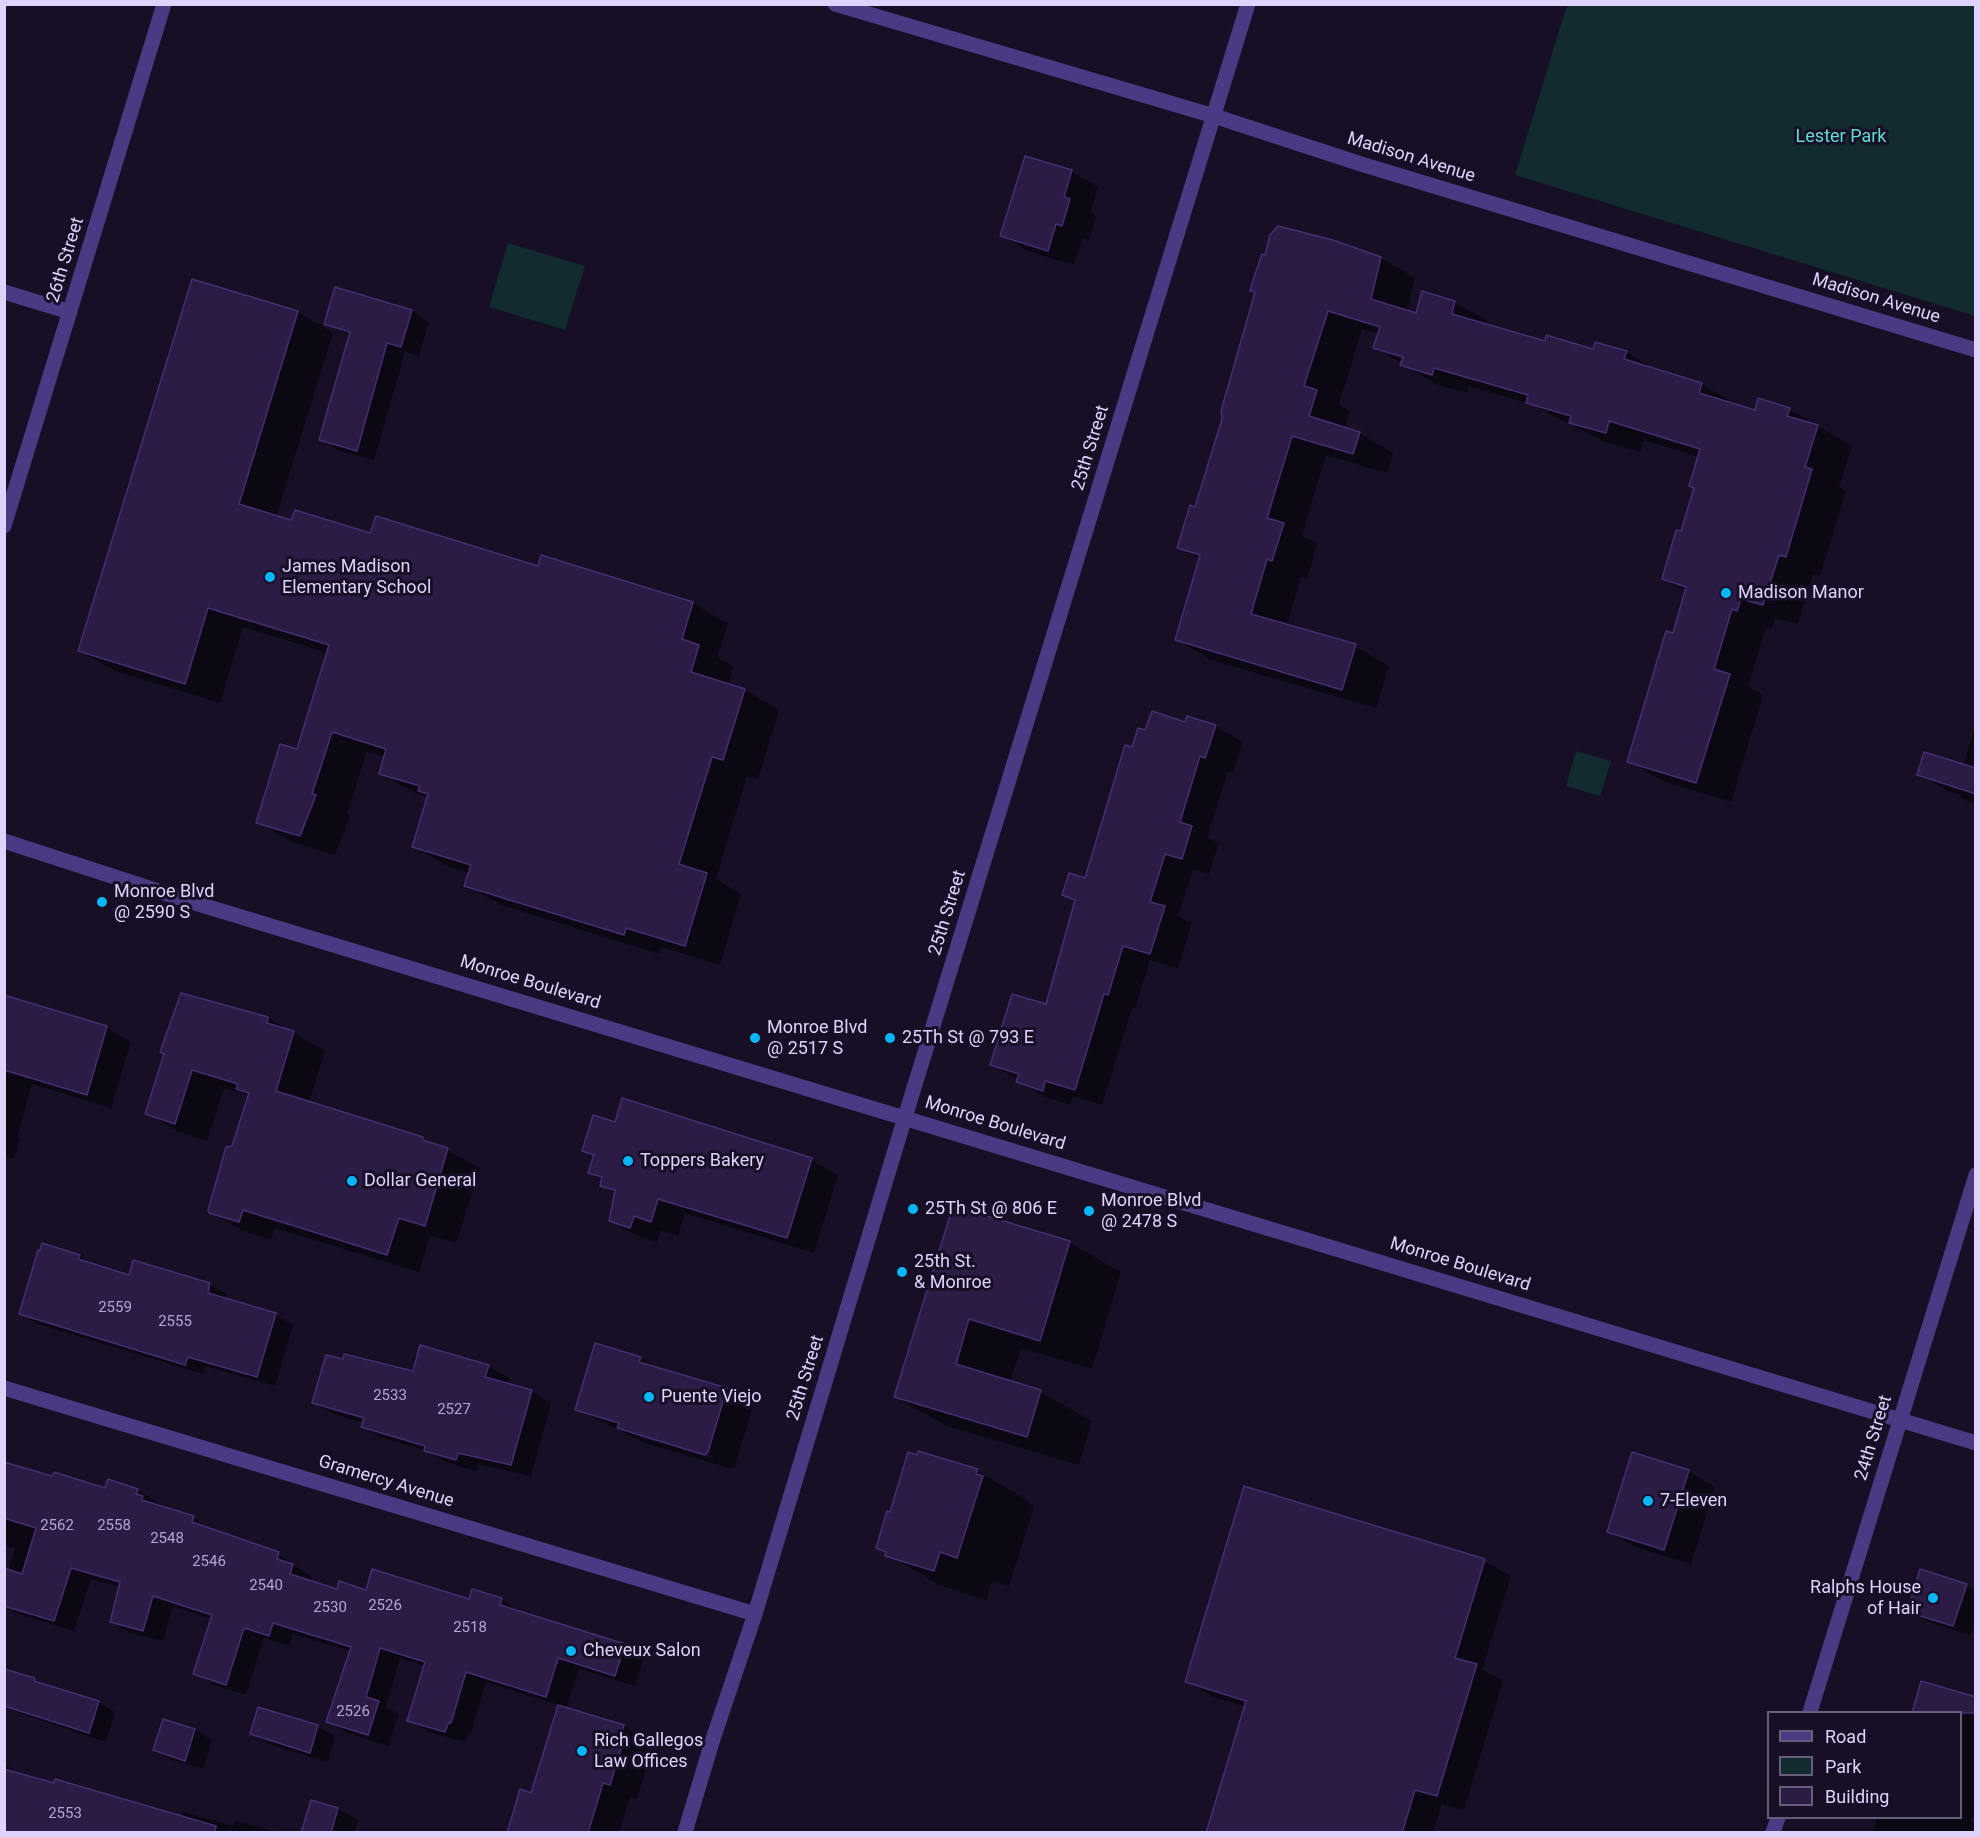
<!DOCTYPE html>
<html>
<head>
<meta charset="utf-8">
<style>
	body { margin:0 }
	#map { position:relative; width:1980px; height:1837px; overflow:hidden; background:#160f25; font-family:Roboto,sans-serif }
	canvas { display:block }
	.frame { position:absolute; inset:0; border:6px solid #dfd3fe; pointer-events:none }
	.legend { position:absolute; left:1767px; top:1711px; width:195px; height:108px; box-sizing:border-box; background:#160f25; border:2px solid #665d7c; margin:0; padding:8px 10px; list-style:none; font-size:18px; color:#dfd3fe }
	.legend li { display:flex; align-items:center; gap:12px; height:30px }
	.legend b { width:30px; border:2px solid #665d7c }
</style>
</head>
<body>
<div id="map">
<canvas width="1980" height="1837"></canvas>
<div class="frame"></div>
<ul class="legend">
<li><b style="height:8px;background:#4a3a83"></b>Road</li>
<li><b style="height:16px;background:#122b2e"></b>Park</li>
<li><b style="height:16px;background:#2b1b45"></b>Building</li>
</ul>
</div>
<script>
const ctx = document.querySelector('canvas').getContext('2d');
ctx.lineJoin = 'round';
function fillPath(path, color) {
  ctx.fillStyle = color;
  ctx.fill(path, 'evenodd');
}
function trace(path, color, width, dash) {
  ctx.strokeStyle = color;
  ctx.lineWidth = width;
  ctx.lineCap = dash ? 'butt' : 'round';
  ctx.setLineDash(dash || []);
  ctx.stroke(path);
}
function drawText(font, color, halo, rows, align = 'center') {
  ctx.font = font + ' Roboto,sans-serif';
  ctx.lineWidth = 6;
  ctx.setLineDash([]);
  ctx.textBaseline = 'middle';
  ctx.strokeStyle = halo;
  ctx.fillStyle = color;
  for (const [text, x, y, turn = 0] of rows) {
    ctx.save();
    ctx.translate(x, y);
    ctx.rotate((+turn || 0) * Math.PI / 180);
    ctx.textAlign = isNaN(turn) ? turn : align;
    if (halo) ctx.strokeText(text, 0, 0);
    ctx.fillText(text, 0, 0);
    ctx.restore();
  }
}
fillPath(new Path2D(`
	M1567,5H1975V316L1515,175Z
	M508,243L585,266L565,330L489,307Z
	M1576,751L1611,761L1600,796L1566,786Z`), '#122b2e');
fillPath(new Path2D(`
	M1026,158L1072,172L1098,187L1091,212L1096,216L1089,240L1083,238L1074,265L1028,251L1001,235Z
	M1332,242L1381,258L1415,278L1407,312L1417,315L1423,293L1455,303L1489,322L1488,326L1546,343L1626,352L1658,371L1701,384L1735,404L1756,412L1789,409L1852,446L1839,487L1846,491L1820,576L1813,574L1798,624L1775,618L1772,629L1766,628L1748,686L1763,695L1731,802L1663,781L1629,761L1686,592L1664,579L1682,533L1696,488L1699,457L1644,440L1640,452L1605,442L1533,405L1469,386L1467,393L1436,384L1375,347L1379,334L1362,329L1339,404L1350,411L1345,429L1359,433L1393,453L1387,473L1326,455L1302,535L1317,544L1307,579L1301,577L1287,626L1355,646L1389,666L1376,708L1211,660L1177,640L1200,559L1179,547Z
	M193,281L298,312L333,333L276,517L539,568L542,557L693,603L728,624L717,657L733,666L728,685L745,690L779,710L758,779L747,776L716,879L741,894L720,965L661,947L659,954L501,905L466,885L470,873L449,867L414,847L429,797L415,793L380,773L385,757L367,751L347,814L350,816L335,855L292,842L258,822L298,751L328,653L243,627L220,703L115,671L80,651Z
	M336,289L412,311L429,322L419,356L405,352L374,460L338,450L320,440L350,335L326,323Z
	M1188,717L1216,727L1243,742L1233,773L1228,771L1207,837L1219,843L1209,874L1193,869L1178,916L1192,923L1178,969L1150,960L1135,1009L1132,1008L1102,1105L1073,1096L1070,1105L1045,1097L992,1064L1047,1006L1076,902L1064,895L1086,880L1132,749L1146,732L1186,723Z
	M1976,723V806L1960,797L1961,795L1946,790L1919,774L1963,766Z
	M5,997L107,1028L131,1042L111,1108L32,1084L17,1137L20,1139L14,1159L4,1156Z
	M268,1018L325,1051L309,1103L423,1138L480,1168L456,1243L430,1236L419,1272L275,1228L271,1240L243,1231L211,1212L233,1148L248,1095L224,1088L207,1141L179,1132L147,1114L166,1054Z
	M616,1123L811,1160L838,1175L814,1253L685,1213L678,1236L661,1230L657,1242L637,1236L611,1221L615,1193L602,1185L603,1180L590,1173L595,1157L584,1151Z
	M954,1208L1070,1243L1121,1272L1092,1369L1021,1348L1010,1382L1040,1392L1092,1421L1079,1465L947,1426L895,1397Z
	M79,1256L96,1266L130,1277L209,1284L227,1294L226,1300L276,1315L293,1325L275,1386L205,1366L203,1374L38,1324L21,1314Z
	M640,1358L662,1371L727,1390L753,1405L735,1467L733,1469L645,1443L577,1409ZM636,1433L713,1456L712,1458L640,1437Z
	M488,1366L509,1378L507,1385L531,1391L551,1403L531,1476L478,1464L476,1471L446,1462L427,1451L383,1438L363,1427L364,1423L334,1414L313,1403Z
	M918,1457L977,1471L1029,1501L1028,1503L1034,1507L1009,1586L992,1581L986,1600L939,1585L877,1548Z
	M4,1463L106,1490H137L157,1502L155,1506L193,1517L212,1531L278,1554L312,1577L311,1582L338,1591L470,1600L501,1599L521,1613L624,1645L644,1657L635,1686L579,1669L566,1709L624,1727L651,1742L647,1754L650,1756L637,1799L630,1797L619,1832H508L532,1795L559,1705L486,1682L471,1733H469L466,1742L429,1732L409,1720L426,1666L400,1658L386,1707L399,1714L388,1746L348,1733L328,1721L351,1651L293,1634L289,1646L264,1638L246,1695L215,1685L195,1673L212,1619L173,1606L163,1641L131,1633L111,1621L120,1587L91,1579L74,1631L19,1614L4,1606V1584L15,1548L4,1545Z
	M1688,1471L1715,1487L1691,1564L1635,1547L1609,1531Z
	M1484,1561L1511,1576L1482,1669L1503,1681L1464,1810L1442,1804L1433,1832H1208L1246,1707L1213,1697L1187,1681Z
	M1966,1585L1976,1591V1620L1970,1635L1926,1621L1909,1611Z
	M4,1671L98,1702L115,1712L106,1742L4,1708Z
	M1976,1699V1808L1971,1822L1975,1824L1972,1832H1873L1877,1818H1960V1712Z
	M317,1726L335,1736L328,1762L269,1744L251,1734Z
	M195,1730L212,1740L203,1769L172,1760L154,1749Z
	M4,1764L24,1776L181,1818L183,1812L234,1826L236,1821L277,1832H4Z
	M312,1802L338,1809L358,1820L354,1832H303Z`), '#0007');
const building = new Path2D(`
	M1025,156L1072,170L1064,197L1070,199L1062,226L1056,224L1048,251L1000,236Z
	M1278,226L1333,240L1381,257L1371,299L1416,313L1422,291L1455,301L1452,314L1545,341L1546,335L1593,349L1595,342L1627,351L1624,359L1702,383L1699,393L1755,410L1758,398L1790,408L1787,416L1818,425L1805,467L1812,469L1786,557L1779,555L1763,605L1741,599L1737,611L1732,609L1714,669L1730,674L1696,783L1627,762L1666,631L1673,633L1686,587L1662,579L1676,530L1681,531L1694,488L1689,486L1700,449L1609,421L1606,433L1569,423L1571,416L1526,403L1528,395L1434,368L1432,375L1400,365L1403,357L1373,348L1380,327L1328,311L1304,386L1317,390L1309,416L1360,432L1353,454L1292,436L1267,518L1284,523L1272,561L1267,559L1251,614L1356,644L1342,690L1175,640L1200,555L1177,548L1190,505L1195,507L1222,419L1221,411L1255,292L1250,291L1254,277L1262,254L1265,255L1270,235Z
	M192,279L298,311L239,504L291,520L295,510L370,533L376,516L538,566L541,555L693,602L682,639L699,645L691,672L745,689L723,760L712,757L679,864L707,873L685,946L626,928L624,935L464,886L471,865L412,847L428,794L418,791L420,786L379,774L386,749L332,732L312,794L316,795L300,836L256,823L280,744L297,749L329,645L208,608L185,684L78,651Z
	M335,287L412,310L401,347L387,343L357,451L319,440L350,332L324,324Z
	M1152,711L1185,722L1187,716L1216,725L1205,758L1200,756L1180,822L1192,826L1182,859L1165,854L1150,902L1165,906L1150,954L1123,946L1108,995L1104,994L1075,1090L1045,1081L1043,1091L1016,1082L1019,1074L990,1065L1012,994L1046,1004L1075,900L1062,895L1069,873L1085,878L1125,745L1132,747L1138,728L1145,730Z
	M1924,752L1976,768V794L1917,775Z
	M181,993L268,1017L267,1023L294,1031L276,1091L423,1137V1140L448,1148L425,1226L399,1218L387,1255L243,1210L239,1222L209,1213L208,1210L226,1147L232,1146L249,1093L236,1089L238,1084L192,1070L175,1124L145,1114L164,1054L160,1052Z
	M4,995L107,1026L87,1095L4,1070Z
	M622,1098L812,1158L787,1238L658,1199L651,1222L634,1216L630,1228L609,1221L615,1190L600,1186L602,1177L588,1173L594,1155L582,1151L593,1115L615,1122Z
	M953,1206L1070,1241L1040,1341L969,1319L956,1364L1041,1390L1027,1437L894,1397Z
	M42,1243L80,1255L78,1259L129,1275L133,1260L210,1283L208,1293L276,1313L257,1377L188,1357L185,1365L19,1314L38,1250L40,1251Z
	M595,1343L641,1357L639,1362L727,1388L708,1452L705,1455L617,1428L619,1423L575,1410Z
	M420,1345L489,1365L485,1377L532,1390L511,1465L458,1453L456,1460L424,1451L425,1446L361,1427L364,1418L312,1403L326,1355L343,1359L344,1354L413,1371Z
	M918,1451L978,1469L976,1474L983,1476L957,1558L940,1552L934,1571L885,1556L886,1552L876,1548L887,1511L890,1512L908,1452L917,1455Z
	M1632,1452L1689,1470L1664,1550L1607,1532Z
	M4,1462L52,1476L54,1472L105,1488L108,1479L138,1489L136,1494L143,1496L142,1500L194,1516L192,1522L279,1552L277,1559L293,1564L290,1574L337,1589L339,1581L366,1590L372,1569L469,1599L472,1589L502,1598L500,1605L625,1644L615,1676L558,1658L546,1697L466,1672L451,1723L449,1722L445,1732L407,1721L425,1662L380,1648L366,1697L379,1701L368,1735L326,1722L351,1647L273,1623L269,1636L244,1628L226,1685L193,1674L212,1615L153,1596L143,1631L110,1622L120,1582L71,1568L54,1621L4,1606V1568L22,1574L36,1528L4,1518Z
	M1244,1486L1485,1559L1455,1658L1477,1664L1437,1796L1415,1790L1402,1833H1206L1246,1701L1185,1682Z
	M1920,1569L1967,1584L1953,1626L1907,1612Z
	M4,1669L35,1678L34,1681L99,1701L89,1733L4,1706Z
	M1921,1681L1976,1697V1713H1912Z
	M558,1705L624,1725L620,1738L624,1739L610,1785L603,1783L588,1833H507L520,1789L531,1793Z
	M258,1707L318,1725L310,1753L250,1734Z
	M163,1719L195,1729L185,1761L153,1750Z
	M4,1769L54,1783L55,1779L216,1826L215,1833H4Z
	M311,1800L338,1808L331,1833H301Z`);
fillPath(building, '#2b1b45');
trace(building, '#462d71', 1.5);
trace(new Path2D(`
	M835,4L1214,116L1361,164L1976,350
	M4,292L70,312
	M4,526L164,4
	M4,841L195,903L1976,1443
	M4,1388L755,1614
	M1810,1712L1976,1175
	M685,1832L712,1742L755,1614L905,1117L1248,4
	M1773,1832L1778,1818`), '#4a3a83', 15);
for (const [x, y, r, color] of [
	[270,577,6,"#03b7fa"],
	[1726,593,6,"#03b7fa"],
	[102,902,6,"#03b7fa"],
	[755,1038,6,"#03b7fa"],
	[890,1038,6,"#03b7fa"],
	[628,1161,6,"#03b7fa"],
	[352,1181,6,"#03b7fa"],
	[913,1209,6,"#03b7fa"],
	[1089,1211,6,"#03b7fa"],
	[902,1272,6,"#03b7fa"],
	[649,1397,6,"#03b7fa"],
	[1648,1501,6,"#03b7fa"],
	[1933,1598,6,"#03b7fa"],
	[571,1651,6,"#03b7fa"],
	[582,1751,6,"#03b7fa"]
]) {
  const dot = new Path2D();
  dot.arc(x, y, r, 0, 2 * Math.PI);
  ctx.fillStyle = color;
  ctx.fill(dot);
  trace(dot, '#160f25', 2);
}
drawText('15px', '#b2a5d0', null, [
	["2559",115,1308],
	["2555",175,1322],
	["2533",390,1396],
	["2527",454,1410],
	["2562",57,1526],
	["2558",114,1526],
	["2548",167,1539],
	["2546",209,1562],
	["2540",266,1586],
	["2526",385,1606],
	["2530",330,1608],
	["2518",470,1628],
	["2526",353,1712],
	["2553",65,1814]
]);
drawText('18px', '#5fded4', '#160f25', [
	["Lester Park",1841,137]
]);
drawText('18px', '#dfd3fe', '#160f25', [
	["Madison Avenue",1411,158,17],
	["26th Street",66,260,-73],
	["Madison Avenue",1876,299,17],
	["25th Street",1091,448,-73],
	["25th Street",948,913,-73],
	["Monroe Boulevard",530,983,17],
	["Monroe Boulevard",995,1124,17],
	["Monroe Boulevard",1460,1265,17],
	["25th Street",806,1378,-73],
	["24th Street",1874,1438,-73],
	["Gramercy Avenue",386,1482,17]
]);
drawText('18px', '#dfd3fe', '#160f25', [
	["James Madison",282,567],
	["Elementary School",282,588],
	["Madison Manor",1738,593],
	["Monroe Blvd",114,892],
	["@ 2590 S",114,913],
	["Monroe Blvd",767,1028],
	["@ 2517 S",767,1049],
	["25Th St @ 793 E",902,1038],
	["Toppers Bakery",640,1161],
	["Dollar General",364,1181],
	["Monroe Blvd",1101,1201],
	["@ 2478 S",1101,1222],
	["25Th St @ 806 E",925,1209],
	["25th St.",914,1262],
	["& Monroe",914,1283],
	["Puente Viejo",661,1397],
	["7-Eleven",1660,1501],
	["Ralphs House",1921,1588,"right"],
	["of Hair",1921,1609,"right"],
	["Cheveux Salon",583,1651],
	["Rich Gallegos",594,1741],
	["Law Offices",594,1762]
], 'left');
</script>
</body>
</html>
